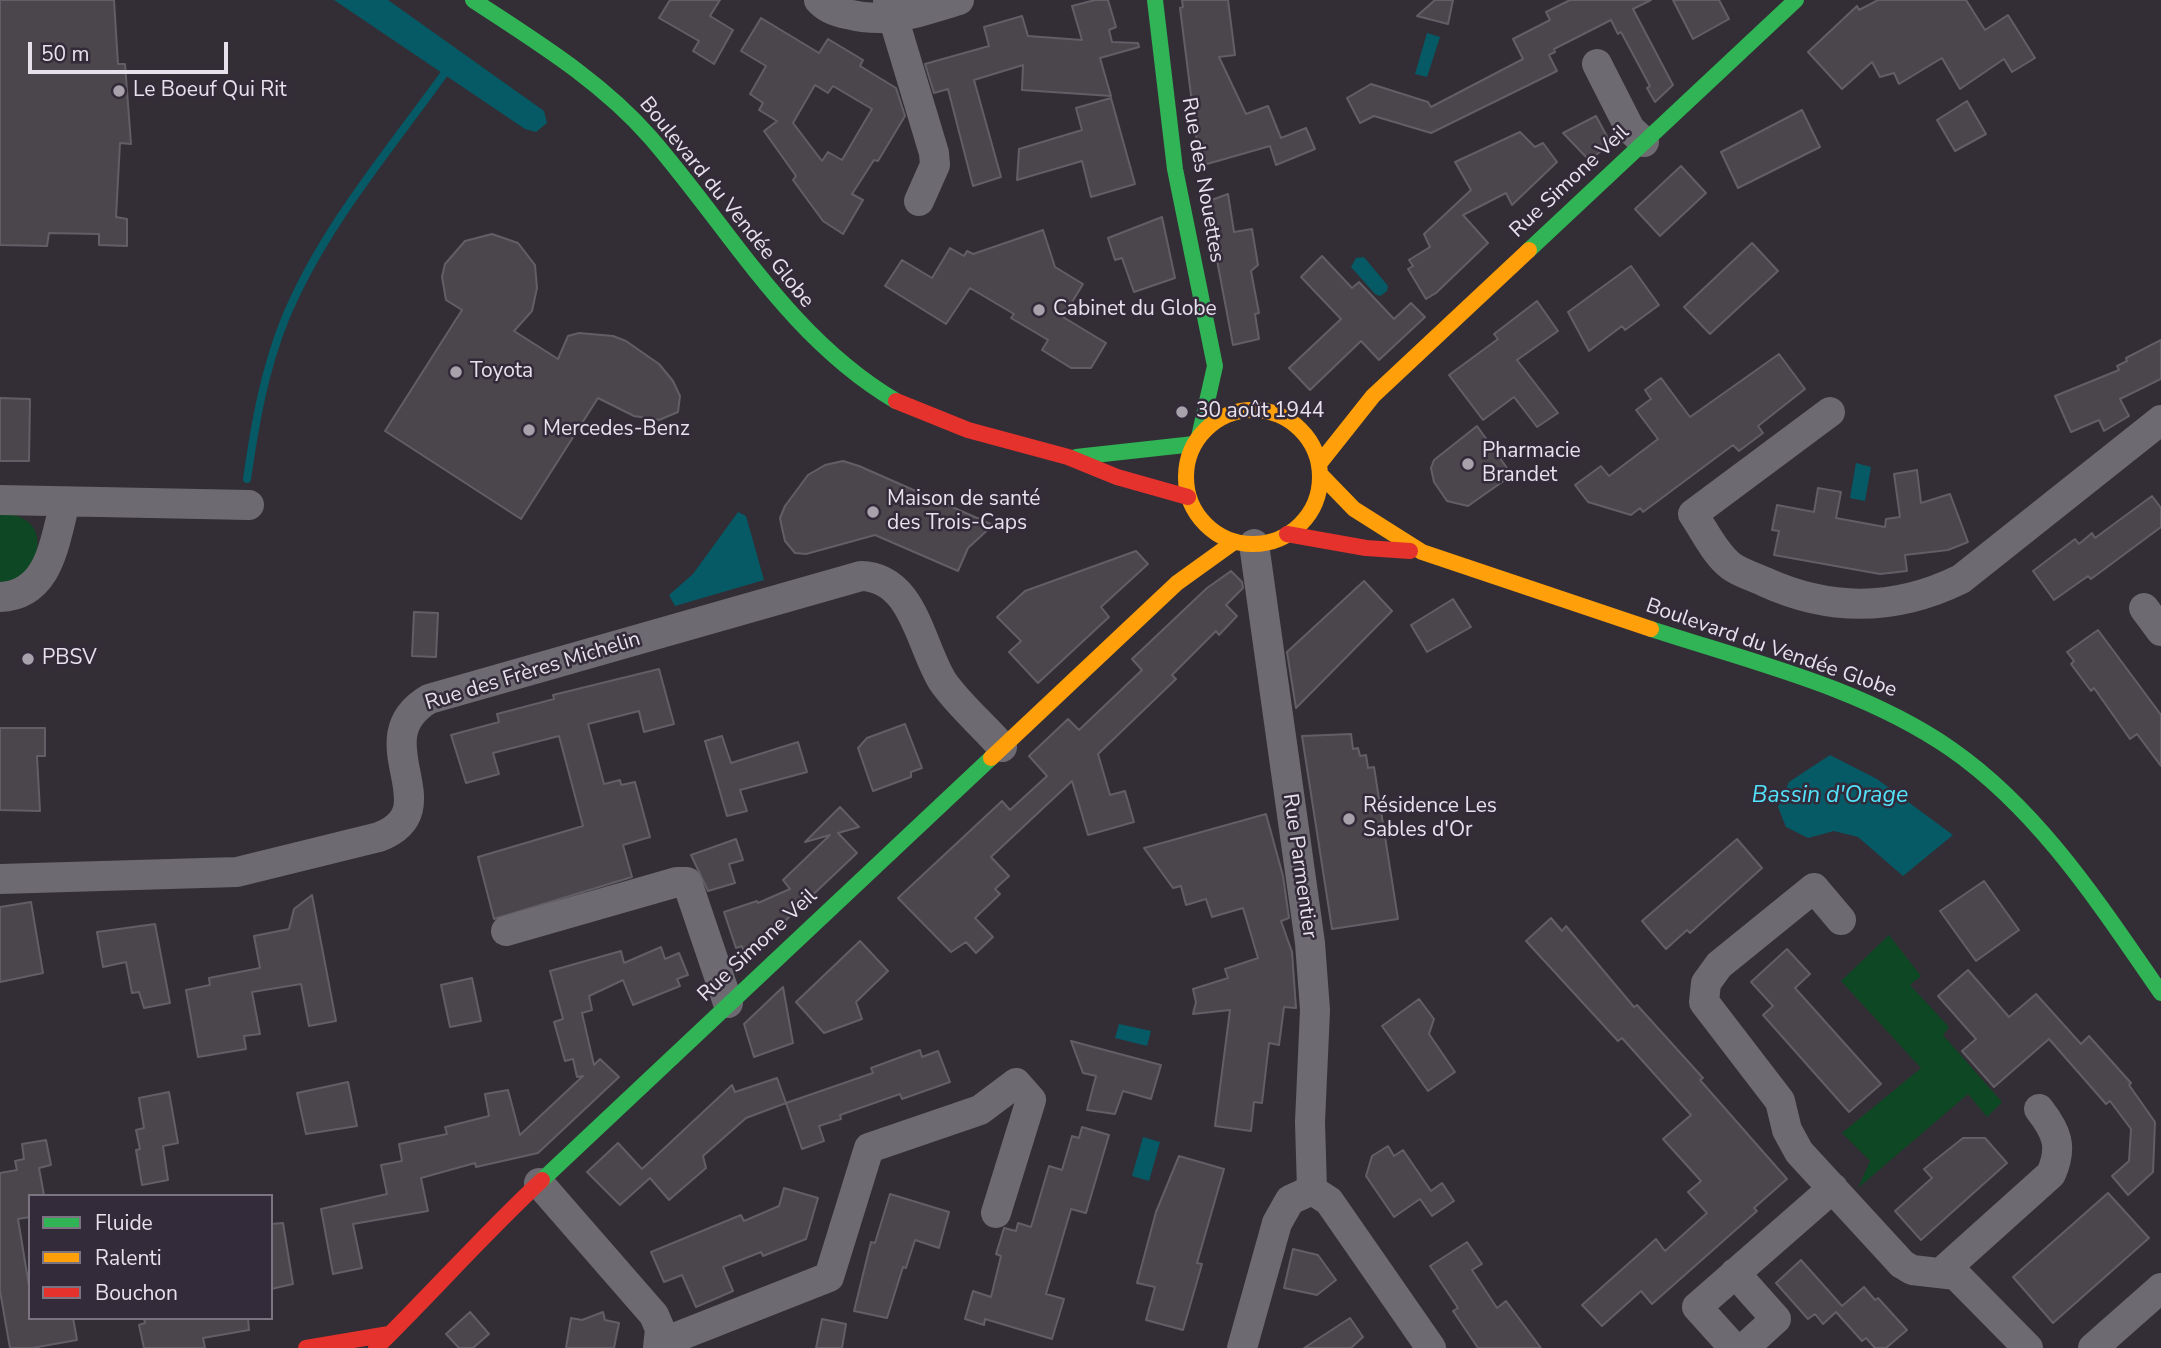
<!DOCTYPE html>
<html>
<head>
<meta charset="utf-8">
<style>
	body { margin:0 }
	#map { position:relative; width:2161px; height:1348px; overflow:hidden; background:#332e36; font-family:"Nunito Sans",sans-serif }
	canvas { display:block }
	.legend { position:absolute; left:28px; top:1194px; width:245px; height:126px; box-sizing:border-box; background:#332b3a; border:2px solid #7b7481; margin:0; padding:9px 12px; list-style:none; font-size:21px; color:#e7e1eb }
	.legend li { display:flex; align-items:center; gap:14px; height:35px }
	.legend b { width:35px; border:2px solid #7b7481 }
	.scale { position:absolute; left:28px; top:42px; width:200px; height:32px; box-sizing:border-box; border:4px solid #e7e1eb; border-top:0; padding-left:9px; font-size:21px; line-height:24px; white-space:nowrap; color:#e7e1eb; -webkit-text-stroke:5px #332b3a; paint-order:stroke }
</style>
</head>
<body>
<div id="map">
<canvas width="2161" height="1348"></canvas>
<ul class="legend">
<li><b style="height:9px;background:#30b455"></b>Fluide</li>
<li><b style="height:9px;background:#ff9f0a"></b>Ralenti</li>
<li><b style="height:9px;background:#e5322d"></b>Bouchon</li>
</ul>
<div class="scale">50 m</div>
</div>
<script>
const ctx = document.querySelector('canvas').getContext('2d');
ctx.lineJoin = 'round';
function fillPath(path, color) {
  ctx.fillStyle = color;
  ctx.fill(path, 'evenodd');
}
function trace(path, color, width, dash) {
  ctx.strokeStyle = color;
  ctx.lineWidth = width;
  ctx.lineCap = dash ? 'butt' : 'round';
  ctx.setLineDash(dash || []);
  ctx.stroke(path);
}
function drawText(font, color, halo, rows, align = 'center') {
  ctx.font = font + ' "Nunito Sans",sans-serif';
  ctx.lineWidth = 5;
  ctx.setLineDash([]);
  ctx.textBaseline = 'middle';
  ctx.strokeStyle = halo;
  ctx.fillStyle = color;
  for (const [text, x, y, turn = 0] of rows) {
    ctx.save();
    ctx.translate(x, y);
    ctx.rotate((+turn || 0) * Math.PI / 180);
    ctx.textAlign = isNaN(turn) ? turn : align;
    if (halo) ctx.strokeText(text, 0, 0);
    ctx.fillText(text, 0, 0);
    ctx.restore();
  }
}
fillPath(new Path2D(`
	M0,513C44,516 44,546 27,577L0,585Z
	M1889,935L1921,976L1910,985L1949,1027L1943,1035L2002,1102L1987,1117L1968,1094L1858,1188L1870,1161L1842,1133L1921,1068L1841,981Z`), '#0e4723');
fillPath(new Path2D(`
	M334,0H388L544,111L547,123L536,132L525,129Z
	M1427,33L1440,37L1427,77L1415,74Z
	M1364,257L1388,286L1387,291L1380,296L1375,294L1351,267L1356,258Z
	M1856,463L1871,467L1865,501L1850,498Z
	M738,512L746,516L764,580L675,606L669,595L693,574Z
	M1830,755L1877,779L1953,835L1903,876L1858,837L1834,831L1808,838L1786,827L1778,807L1789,782Z
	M1119,1024L1151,1031L1147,1046L1115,1038Z
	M1143,1137L1160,1142L1149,1181L1132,1176Z`), '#055a65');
trace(new Path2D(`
	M247,479C255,424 264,371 285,319C322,229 388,152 444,74`), '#055a65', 8);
const building = new Path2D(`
	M0,0H114L118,64H125L131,144L120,143L116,217L127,219V246L99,245V234L49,233L47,246L0,245Z
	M670,0H720L710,16L733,30L714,64L693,51L699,41L659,18Z
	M1095,0H1108L1116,27L1109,30L1112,42L1138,43L1139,47L1100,58L1111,96L1022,90L1023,65L974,80L1001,177L973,186L948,89L934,93L925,64L989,46L984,27L1022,16L1028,36L1082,40L1072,6Z
	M1182,0H1228L1235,55L1219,57L1246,114L1268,106L1281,138L1306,128L1315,149L1276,165L1270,146L1200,166L1180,8L1183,7Z
	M1435,0H1453L1448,24L1417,16Z
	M1570,0H1651L1633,9L1673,85L1655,102L1647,88L1650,86L1621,32L1618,34L1611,20L1554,49L1555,52L1549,55L1557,71L1431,133L1374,116L1360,123L1347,98L1371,84L1428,102L1431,107L1523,59L1513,39L1550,20L1546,12Z
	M1673,0H1719L1729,19L1693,39Z
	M1878,0H1966L1985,30L2008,15L2035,58L2012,72L2004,59L1960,89L1942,58L1899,84L1894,73L1880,77L1872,62L1842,89L1808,52L1857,6L1859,10Z
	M761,18L819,53L828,39L863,60L860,66L896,88L905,116L878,161L874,160L852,194L863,200L843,234L823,221L793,180L796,176L764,131L777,121L759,110L763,103L750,94L766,66L741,51ZM815,85L828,93L833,86L872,109L842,160L828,152L822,161L793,123Z
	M1111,98L1135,184L1091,197L1082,161L1017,180L1019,149L1082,130L1076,108Z
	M1967,101L1986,134L1955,151L1937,120Z
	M1802,110L1820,147L1738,188L1721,152Z
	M1596,116L1611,144L1589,160L1563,133Z
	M1520,132L1535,147L1543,143L1557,162L1512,205L1506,193L1463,215L1488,243L1436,293L1426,299L1408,269L1413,266L1409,260L1430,247L1424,234L1471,190L1455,162Z
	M1681,166L1706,193L1660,236L1635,209Z
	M1228,194L1234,232L1252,229L1258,265L1251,271L1259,313L1255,314L1259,339L1233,345L1206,202Z
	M1162,217L1175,278L1134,292L1122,258L1115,260L1108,238Z
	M1043,230L1055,267L1083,284L1063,317L1106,343L1091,368H1071L1042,350L1048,340L1011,318L1014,314L970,288L946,324L885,286L902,260L932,278L950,248L964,256L967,251L973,254Z
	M492,234L518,243L535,265L537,288L532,311L514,331L558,359L568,336L579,333L613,336L626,341L659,364L673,381L680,396L678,412L659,420L634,416L598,398L521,519L385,431L462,310L446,300L442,277L445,264L465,241Z
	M1752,243L1778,271L1710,334L1684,307Z
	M1322,256L1352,288L1359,282L1394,319L1411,303L1425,317L1379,360L1361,341L1310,390L1289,368L1341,319L1301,277Z
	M1631,266L1659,305L1625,330L1622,326L1589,351L1568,312Z
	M1537,301L1558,331L1517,360L1558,413L1537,427L1514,397L1483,420L1449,375L1498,339L1494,334Z
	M2161,340V379L2120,399L2129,416L2104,431L2099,420L2071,432L2055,396L2119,370L2117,366L2127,361L2126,358Z
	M1779,354L1805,389L1758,426L1763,433L1739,451L1733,445L1643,512L1640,508L1631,515L1588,502L1575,485L1601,466L1609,476L1658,439L1636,410L1651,399L1645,390L1661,378L1690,417Z
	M0,398L30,399L29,461H0Z
	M1477,426L1512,475L1468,506L1447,501L1434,482L1431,468L1434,460Z
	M843,461L859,466L993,525L968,548L958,571L875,535L806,554L795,553L785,541L782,528L780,518L785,506L808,475L825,465Z
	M1917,470L1921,503L1950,494L1968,542L1948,550L1905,555L1907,571L1880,574L1774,555L1779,531L1772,530L1777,505L1814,512L1818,488L1841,492L1836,518L1885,527L1886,519L1900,517L1894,474Z
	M2152,496L2161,508V527L2091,579L2088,576L2054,600L2033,571L2075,539L2079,544L2092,533L2095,538Z
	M1136,551L1148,564L1101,607L1109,617L1038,683L1009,652L1021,641L997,617L1025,591Z
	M1231,571L1242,582L1243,588L1226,605L1237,616L1219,635L1216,631L1172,675L1176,679L1098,754L1110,795L1125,791L1134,822L1088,835L1072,781L991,857L1009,876L995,889L1000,894L975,918L993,937L976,953L966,942L951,952L898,898L1002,801L1010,810L1047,776L1029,756L1068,719L1079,730L1142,670L1132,659L1207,588Z
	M1364,581L1392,611L1296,708L1287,652Z
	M1453,599L1471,627L1427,652L1411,625Z
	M414,612L438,613L436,657L412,656Z
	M2098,630L2161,715V766L2137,734L2130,739L2094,688L2091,691L2071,664L2074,661L2067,652Z
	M659,669L674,724L644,732L639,711L588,724L604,784L620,780L621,785L635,782L650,837L623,845L632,877L494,919L478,857L583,826L559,736L493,753L499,774L466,783L451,735L499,722L497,714L554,699L553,695Z
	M905,724L922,768L911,772V777L873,791L858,748L867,738Z
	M0,728H45V756H37L40,811L0,810Z
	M1351,734L1353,749L1358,748L1360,756L1366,755L1368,768L1374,767L1398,919L1332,929L1302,736Z
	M722,736L731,763L798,742L807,772L740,790L747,811L727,816L705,741Z
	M840,807L859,827L838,833L857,853L746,958L742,946L736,948L724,912L757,901L758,903L790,889L783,880L830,835L805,842Z
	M1266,814L1283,876L1289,918L1281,921L1292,952L1296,1008L1284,1007L1279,1045L1269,1043L1262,1103L1254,1102L1251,1131L1215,1126L1230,1010L1193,1014L1196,1002L1193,989L1228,978L1225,969L1258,958L1243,908L1212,917L1206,899L1186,905L1181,886L1173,888L1144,848Z
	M736,839L743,860L729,864L735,883L708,891L691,855Z
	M1737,839L1762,868L1690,933L1687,930L1666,949L1642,921Z
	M1984,881L2019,930L1976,961L1940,911Z
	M312,895L336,1021L309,1026L301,984L252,992L260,1034L244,1036L246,1049L198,1057L186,990L210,985L209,978L260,968L254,936L289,929L294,909Z
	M31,902L43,973L0,982V907Z
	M1551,918L1562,931L1566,926L1634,1007L1637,1005L1703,1078L1700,1080L1787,1179L1754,1208L1757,1211L1652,1304L1641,1291L1602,1326L1582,1305L1656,1239L1665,1251L1707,1213L1688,1192L1701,1181L1663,1139L1691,1115L1622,1038L1618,1041L1526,941Z
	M155,924L170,1003L144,1008L139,992L132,993L126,962L103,967L97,932Z
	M860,941L888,971L856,1002L862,1019L824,1033L796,1002Z
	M661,947L665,959L679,953L688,975L677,979L680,986L633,1005L623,980L589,996L592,1010L582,1013L594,1065L600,1059L619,1077L538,1153L476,1167L475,1163L421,1178L428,1211L353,1224L362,1268L333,1274L321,1209L387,1194L381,1165L402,1161L399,1144L447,1134L445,1127L489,1116L485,1094L508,1090L520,1135L583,1076L577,1077L573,1059L565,1061L554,1022L563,1019L550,971L621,951L624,963Z
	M1787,949L1810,974L1795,988L1881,1084L1849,1112L1763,1015L1773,1006L1751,982Z
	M1968,970L2009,1017L2036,994L2081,1044L2089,1036L2131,1083L2129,1085L2155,1122L2153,1172L2128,1195L2112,1176L2129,1161L2131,1129L2110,1101L2106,1104L2049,1039L1994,1087L1962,1051L1976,1039L1938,996Z
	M472,978L481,1021L450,1027L441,985Z
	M783,987L793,1043L754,1057L744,1024Z
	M1419,999L1434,1019L1429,1034L1455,1072L1428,1091L1382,1026Z
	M1071,1041L1161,1065L1151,1099L1123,1091L1115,1114L1087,1110L1096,1076L1083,1073Z
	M920,1050L922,1057L938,1051L950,1082L902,1099L900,1094L840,1115L841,1119L819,1126L824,1141L802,1149L786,1103L873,1073L871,1068Z
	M777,1078L786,1103L746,1118L703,1156L706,1168L669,1200L650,1178L620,1205L587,1172L618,1143L642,1169L732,1085L735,1092Z
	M348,1082L357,1126L306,1134L297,1093Z
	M169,1092L178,1143L163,1146L168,1180L142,1185L136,1150L140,1149L136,1130L144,1128L139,1098Z
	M1082,1127L1109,1135L1086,1213L1071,1209L1046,1294L1064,1299L1052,1339L985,1319L984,1325L965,1319L973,1291L991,1297L1001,1256L996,1254L1004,1228L1016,1231L1018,1223L1031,1227L1049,1166L1062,1170L1072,1136L1079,1138Z
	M1963,1138H1985L2007,1163L1921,1240L1895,1211L1932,1178L1924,1169Z
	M46,1140L51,1165L39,1168L44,1195L30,1196V1217L18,1219L30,1292V1318H73L77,1340L32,1348H10L0,1291V1173L17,1170L15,1161L24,1159L22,1144Z
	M1388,1146L1394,1156L1403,1150L1431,1191L1442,1183L1454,1201L1432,1216L1420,1199L1394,1217L1366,1176L1372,1156Z
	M1179,1156L1224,1169L1197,1263L1202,1264L1183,1330L1146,1320L1155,1287L1137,1283L1156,1212Z
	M784,1188L818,1198L806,1239L763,1256L761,1252L723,1267L733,1291L696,1307L682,1275L664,1282L651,1252L741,1215L744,1221L779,1206Z
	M2108,1193L2149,1238L2053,1323L2013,1277Z
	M890,1194L949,1212L939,1248L915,1240L906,1268L903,1267L887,1318L854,1311L871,1242L875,1243Z
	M283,1223L293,1284L271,1289V1224Z
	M1467,1242L1482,1264L1472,1270L1497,1308L1506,1301L1541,1348H1478L1453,1311L1458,1308L1430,1266Z
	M1293,1249L1318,1255L1336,1280L1317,1295L1284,1288Z
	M1801,1260L1842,1306L1864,1287L1875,1300L1878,1298L1907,1330L1886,1348H1875L1866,1338L1862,1341L1836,1312L1823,1324L1815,1314L1808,1319L1776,1283Z
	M470,1312L489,1334L473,1348H459L446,1334Z
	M603,1312L605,1320L619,1323L614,1348H566L571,1318L582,1320Z
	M144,1318H248L249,1330L203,1338L205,1348H144L139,1325L145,1323Z
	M1350,1318L1363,1337L1351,1348H1304Z
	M822,1319L846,1324L842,1348H816Z`);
fillPath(building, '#4a464c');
trace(building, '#625e65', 2);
trace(new Path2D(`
	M819,0C826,8 837,12 847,14C890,25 917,12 959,0
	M888,0L934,153L935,165L919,201
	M1597,64L1630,129L1644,142
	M1830,412L1693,514C1704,530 1715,554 1731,566C1740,573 1755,577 1765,582C1831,612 1896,611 1961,579L2161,420
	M0,500L249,505
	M1254,544L1310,943L1315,1010L1310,1122L1312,1190
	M0,597C50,595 54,542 65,503
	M2144,608L2161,631
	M0,879L237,872L379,837C452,809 360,740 429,699L861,576C914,577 920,646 943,682C959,705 984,726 1002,747
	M1841,920L1814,888L1719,965L1706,983L1704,1002L1780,1101L1787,1130L1799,1152L1902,1264L1912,1270L1956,1275L2028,1348
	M506,931L677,882H687L728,1003
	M539,1183L654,1315L660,1329L658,1348
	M1312,1190L1329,1201L1431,1348
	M1943,1271L2051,1174C2063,1147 2057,1132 2039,1109
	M1735,1273L1776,1319L1744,1348
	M659,1344L829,1277L869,1148L980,1110L1016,1083L1031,1100L996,1213
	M1242,1348L1277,1223L1290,1200L1312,1190
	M1734,1348L1697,1307L1833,1188
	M2093,1348L2161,1288`), '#6e6a71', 30);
trace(new Path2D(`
	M473,0C535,41 600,80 650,137C730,229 788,337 896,401
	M1155,0L1175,169L1215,366L1199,437
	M1529,250L1796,0
	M1076,457L1194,444
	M1651,629C1752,662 1863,688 1951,749C2040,811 2100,905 2161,993
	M542,1180L991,758`), '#30b455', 16);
trace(new Path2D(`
	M1186 477a67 67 0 1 1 134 0a67 67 0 1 1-134 0Z
	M1319,464L1373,396L1529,250
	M1320,474L1354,509L1422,552L1651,629
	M991,758L1177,583L1234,542`), '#ff9f0a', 16);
trace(new Path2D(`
	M896,401L968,430L1068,457L1117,477L1188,497
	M1287,534L1366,548L1410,551
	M306,1348L389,1334
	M376,1348C432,1293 484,1234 542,1180`), '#e5322d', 16);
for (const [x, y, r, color] of [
	[119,91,7,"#a8a2ac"],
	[1039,310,7,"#a8a2ac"],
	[456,372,7,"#a8a2ac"],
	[1182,412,7,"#a8a2ac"],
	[529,430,7,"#a8a2ac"],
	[1468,464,7,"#a8a2ac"],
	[873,512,7,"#a8a2ac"],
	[28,659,7,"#a8a2ac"],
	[1349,819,7,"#a8a2ac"]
]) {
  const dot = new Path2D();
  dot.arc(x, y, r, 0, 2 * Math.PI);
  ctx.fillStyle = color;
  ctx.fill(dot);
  trace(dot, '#332b3a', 2.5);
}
drawText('21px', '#e7e1eb', '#332b3a', [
	["Le Boeuf Qui Rit",133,91],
	["Cabinet du Globe",1053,310],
	["Toyota",470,372],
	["30 août 1944",1196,412],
	["Mercedes-Benz",543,430],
	["Pharmacie",1482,452],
	["Brandet",1482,476],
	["Maison de santé",887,500],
	["des Trois-Caps",887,524],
	["PBSV",42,659],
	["Résidence Les",1363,807],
	["Sables d'Or",1363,831]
], 'left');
drawText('21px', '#e7e1eb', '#332b3a', [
	["Rue des Nouettes",1202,180,80],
	["Rue Simone Veil",1570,182,-43],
	["Boulevard du Vendée Globe",726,203,51],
	["Boulevard du Vendée Globe",1771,649,19],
	["Rue des Frères Michelin",533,672,-17],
	["Rue Parmentier",1299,866,82],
	["Rue Simone Veil",758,946,-43]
]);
drawText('italic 23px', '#52e4fb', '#332b3a', [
	["Bassin d'Orage",1830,796]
]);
</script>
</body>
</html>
